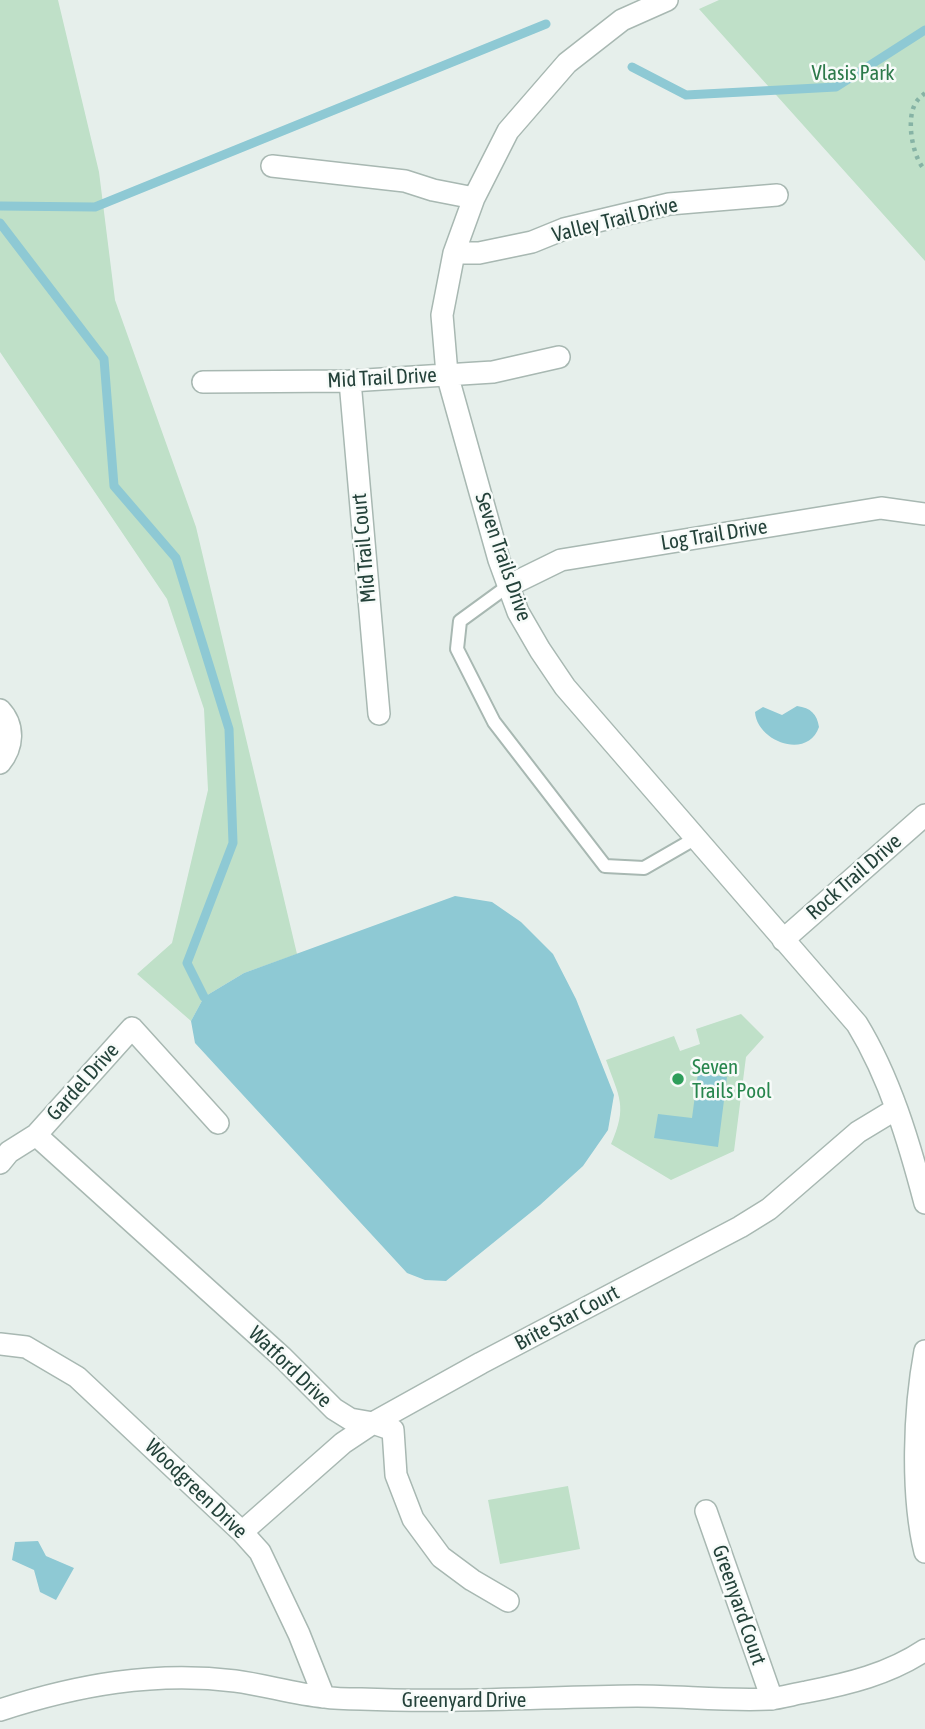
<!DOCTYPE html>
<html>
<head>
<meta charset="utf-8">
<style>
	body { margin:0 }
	canvas { display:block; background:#e6efeb }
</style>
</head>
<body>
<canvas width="925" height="1729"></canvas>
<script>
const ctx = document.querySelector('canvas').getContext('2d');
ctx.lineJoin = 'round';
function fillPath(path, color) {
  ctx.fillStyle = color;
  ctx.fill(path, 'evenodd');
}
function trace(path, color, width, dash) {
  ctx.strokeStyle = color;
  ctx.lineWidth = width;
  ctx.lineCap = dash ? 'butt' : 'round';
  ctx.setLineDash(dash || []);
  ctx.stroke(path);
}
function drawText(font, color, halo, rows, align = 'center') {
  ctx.font = font + ' "Asap Condensed",sans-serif';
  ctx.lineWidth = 5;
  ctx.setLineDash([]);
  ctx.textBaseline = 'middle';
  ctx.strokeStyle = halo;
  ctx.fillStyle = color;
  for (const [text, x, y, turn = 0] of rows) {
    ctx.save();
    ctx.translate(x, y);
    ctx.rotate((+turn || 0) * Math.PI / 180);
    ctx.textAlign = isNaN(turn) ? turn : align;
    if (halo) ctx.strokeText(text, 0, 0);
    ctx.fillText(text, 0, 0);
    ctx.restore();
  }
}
fillPath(new Path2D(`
	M0,0H58L99,172L115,300L196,527L297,954L244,973L204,997L191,1021L137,974L172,943L208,790L204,709L167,599L0,352Z
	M719,0H925V261L699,9Z
	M741,1014L764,1037L746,1057L734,1151L671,1180L611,1144C628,1106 619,1097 606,1060L674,1036L680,1051L700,1044L696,1029Z
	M568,1486L580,1549L500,1564L488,1500Z`), '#bfe0c8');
fillPath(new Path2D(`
	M797,706C811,708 817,714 819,727C808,760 757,742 755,712L763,707L782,715Z
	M455,896L492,902L521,922L553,954L576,999L614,1095L608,1130L583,1166L540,1205L446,1281L425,1280L407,1273L195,1043L191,1021L204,997L244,973Z
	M698,1073L727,1077L718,1147L654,1138L658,1114L692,1118Z
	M38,1541L46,1556L74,1568L56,1600L40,1592L34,1570L12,1560L15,1542Z`), '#8ec9d4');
trace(new Path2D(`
	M632,67L686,95L836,87L925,30
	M0,206L95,207L546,24
	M0,223L104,359L114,486L176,558L229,729L233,843L187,963L204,997`), '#8ec9d4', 9);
const lane = new Path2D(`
	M508,586L460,621L457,649L494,722L605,866L644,868L696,838`);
const street = new Path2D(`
	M667,0L622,20L567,63L508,131L474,198L454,253L442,315L447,374L499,560L518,612L540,650L565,687L857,1024C890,1078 909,1142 925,1203
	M272,166L405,181L433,190L474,198
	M454,253H479L532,242L564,229L669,204L777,195
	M350,381L379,714
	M203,382L350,381L493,372L559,357
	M508,586L561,560L881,508L925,514
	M0,710C15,726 13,747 0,763
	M783,940L925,815
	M36,1135L282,1357L334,1409L350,1419L373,1423L393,1430L396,1475L413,1519L441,1557L472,1580L508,1601
	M0,1163L9,1152L36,1135L132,1028L218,1123
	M0,1344L26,1347L77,1377L242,1532L260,1552L299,1634L324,1697
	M925,1351C914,1410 911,1494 925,1552
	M706,1511L772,1699
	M242,1532L343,1443L373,1423L481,1363L740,1227L769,1209L858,1132L896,1109
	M0,1710C77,1685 154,1671 235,1681C265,1685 294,1694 324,1697C336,1699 348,1699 361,1699C453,1703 544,1697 637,1696C681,1696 725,1701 769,1699C781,1698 794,1694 806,1692C848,1684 889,1674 925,1650`);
trace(lane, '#a8b8b2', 16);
trace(street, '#a8b8b2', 24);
trace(new Path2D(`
	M925,93C922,96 919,98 917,101C905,116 912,157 925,170`), '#86b3a5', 4.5, [3.5, 5]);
trace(lane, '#fff', 12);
trace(street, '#fff', 21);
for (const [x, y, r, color] of [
	[678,1079,7,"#2e9e5b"]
]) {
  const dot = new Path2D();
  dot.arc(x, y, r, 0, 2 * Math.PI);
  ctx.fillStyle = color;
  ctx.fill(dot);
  trace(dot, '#f7fbf9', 2.5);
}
drawText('21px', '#2d7a4b', '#f7fbf9', [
	["Vlasis Park",853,73]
]);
drawText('21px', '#24423a', '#f7fbf9', [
	["Valley Trail Drive",615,220,-14],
	["Mid Trail Drive",382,378,-3],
	["Log Trail Drive",714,535,-9],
	["Mid Trail Court",364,548,-95],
	["Seven Trails Drive",503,557,71],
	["Rock Trail Drive",854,877,-41],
	["Gardel Drive",83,1082,-48],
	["Brite Star Court",567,1318,-28],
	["Watford Drive",290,1367,44],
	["Woodgreen Drive",196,1489,44],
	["Greenyard Court",739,1605,71],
	["Greenyard Drive",464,1700]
]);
drawText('21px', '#27864d', '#f7fbf9', [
	["Seven",692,1067],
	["Trails Pool",692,1091]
], 'left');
</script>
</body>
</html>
